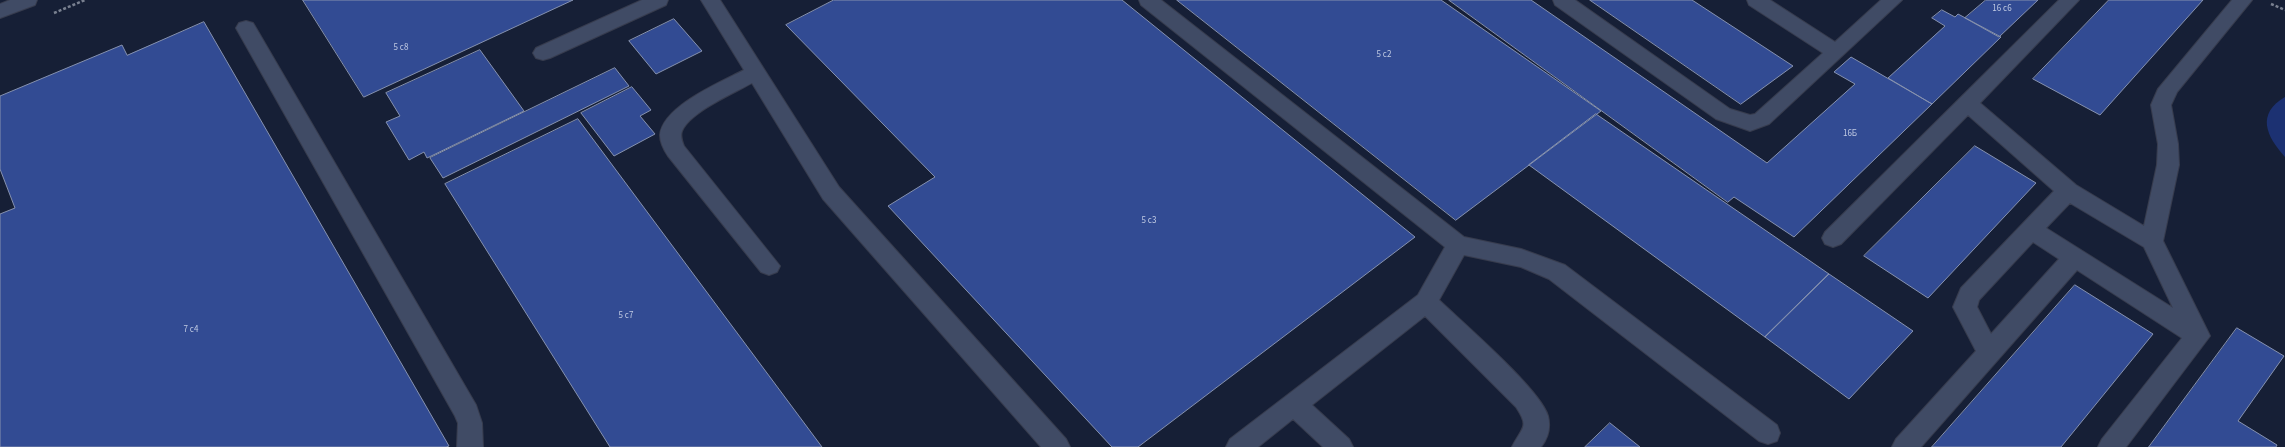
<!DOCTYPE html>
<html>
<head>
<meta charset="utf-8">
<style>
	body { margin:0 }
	canvas { display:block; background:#161f36 }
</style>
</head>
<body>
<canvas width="2285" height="447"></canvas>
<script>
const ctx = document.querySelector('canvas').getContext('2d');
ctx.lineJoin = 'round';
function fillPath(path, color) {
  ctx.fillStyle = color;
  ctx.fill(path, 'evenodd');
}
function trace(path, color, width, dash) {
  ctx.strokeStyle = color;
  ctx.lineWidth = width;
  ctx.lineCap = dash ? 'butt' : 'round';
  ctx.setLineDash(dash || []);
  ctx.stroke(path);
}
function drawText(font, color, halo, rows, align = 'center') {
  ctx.font = font + ' "Source Sans 3",sans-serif';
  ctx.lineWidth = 4;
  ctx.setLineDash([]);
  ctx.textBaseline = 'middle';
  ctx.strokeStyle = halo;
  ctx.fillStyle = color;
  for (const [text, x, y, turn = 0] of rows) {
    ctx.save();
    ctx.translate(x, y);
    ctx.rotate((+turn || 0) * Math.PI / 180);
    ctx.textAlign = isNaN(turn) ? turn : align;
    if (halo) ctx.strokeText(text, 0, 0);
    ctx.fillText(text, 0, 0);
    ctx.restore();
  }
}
fillPath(new Path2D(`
	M2285,97V157C2266,136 2256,114 2285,97Z`), '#1c3172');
const building = new Path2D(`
	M303,0H573L364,97Z
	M834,0H1122L1415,237L1138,447H1112L888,206L935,177L786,25Z
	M1177,0H1441L1601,111L1456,220Z
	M1449,0H1531L1767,163L1855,84L1834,72L1851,57L1932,104L1794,237L1734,197L1728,202Z
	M1590,0H1692L1793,66L1741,104Z
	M1986,0H2038L1999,37L1965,18Z
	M2109,0H2203L2100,115L2033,79Z
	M1942,10L1955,17L1958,14L2001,37L1932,104L1888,78L1945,26L1932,18Z
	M674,19L702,51L656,74L629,41Z
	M204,22L449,446L446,447H0V214L15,208L0,169V96L122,45L127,55Z
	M480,50L524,111L427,158L424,152L409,160L386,122L400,116L386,93Z
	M615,68L629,86L443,178L430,158Z
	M632,87L651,110L640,116L655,134L614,156L581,113Z
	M1596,114L1829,274L1765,337L1529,165Z
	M578,119L822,447H610L445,184Z
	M1975,146L2036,183L1928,298L1864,256Z
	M1829,274L1913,331L1849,399L1765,337Z
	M2075,285L2153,334L2061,447H1932Z
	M2237,328L2284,356L2238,421L2277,445L2276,447H2149Z
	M1610,423L1640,447H1585Z`);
fillPath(building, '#324b93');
trace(building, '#8591af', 1);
const minor = new Path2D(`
	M10,0H37L35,5L0,18V4Z
	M642,0H668L666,5L550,58L543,60L536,58L533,53L536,48Z
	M701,0H720L839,187L1066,439L1070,447H1041L823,199L752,83C734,93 690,112 682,131C680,136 682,141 684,146L780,266L777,272L769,275L761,272L668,156C664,150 660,142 660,135C663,106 721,82 744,70Z
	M1139,0H1161L1464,237L1521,249L1565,265L1777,425L1780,433L1777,441L1768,444L1759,441L1549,279L1521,267L1464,255L1439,300C1462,322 1541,390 1548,416C1551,428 1548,438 1541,447H1512C1522,427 1530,428 1516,407L1425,316L1312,405L1349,439L1353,447H1323L1293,419L1258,447H1226L1230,439L1418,295L1445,247L1141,5Z
	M1553,0H1575L1730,109L1750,115L1755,114L1823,53L1749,5L1747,0H1770L1835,42L1881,0H1902L1769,124L1750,131L1716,119L1555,5Z
	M2059,0H2079L1980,103L2076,185L2144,226L2157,165L2158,144L2151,105L2158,89L2232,0H2252L2177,92L2171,105L2178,144L2179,165L2163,241L2210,336L2126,447H2098L2102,439L2182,338L2077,270L1921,447H1892L1896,439L1976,351L1953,307L1961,288L2054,191L1968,115L1841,244L1833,247L1825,244L1822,238L1825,232ZM2070,203L2144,247L2173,308L2046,228ZM2033,242L2059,259L1991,334L1977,307L1979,300Z
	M246,21L253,23L256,28L476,405L482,423L483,447H457L458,423L455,416L236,28L239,23Z`);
trace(minor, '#373c4e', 2);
trace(new Path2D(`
	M2271,4L2285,10
	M54,13L85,0`), '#798090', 2.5, [3, 2]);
fillPath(minor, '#404b65');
drawText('9px', '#bfc9e2', null, [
	["16 с6",2002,9],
	["5 с8",401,48],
	["5 с2",1384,55],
	["16Б",1850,134],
	["5 с3",1149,221],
	["5 с7",626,316],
	["7 с4",191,330]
]);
</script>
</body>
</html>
